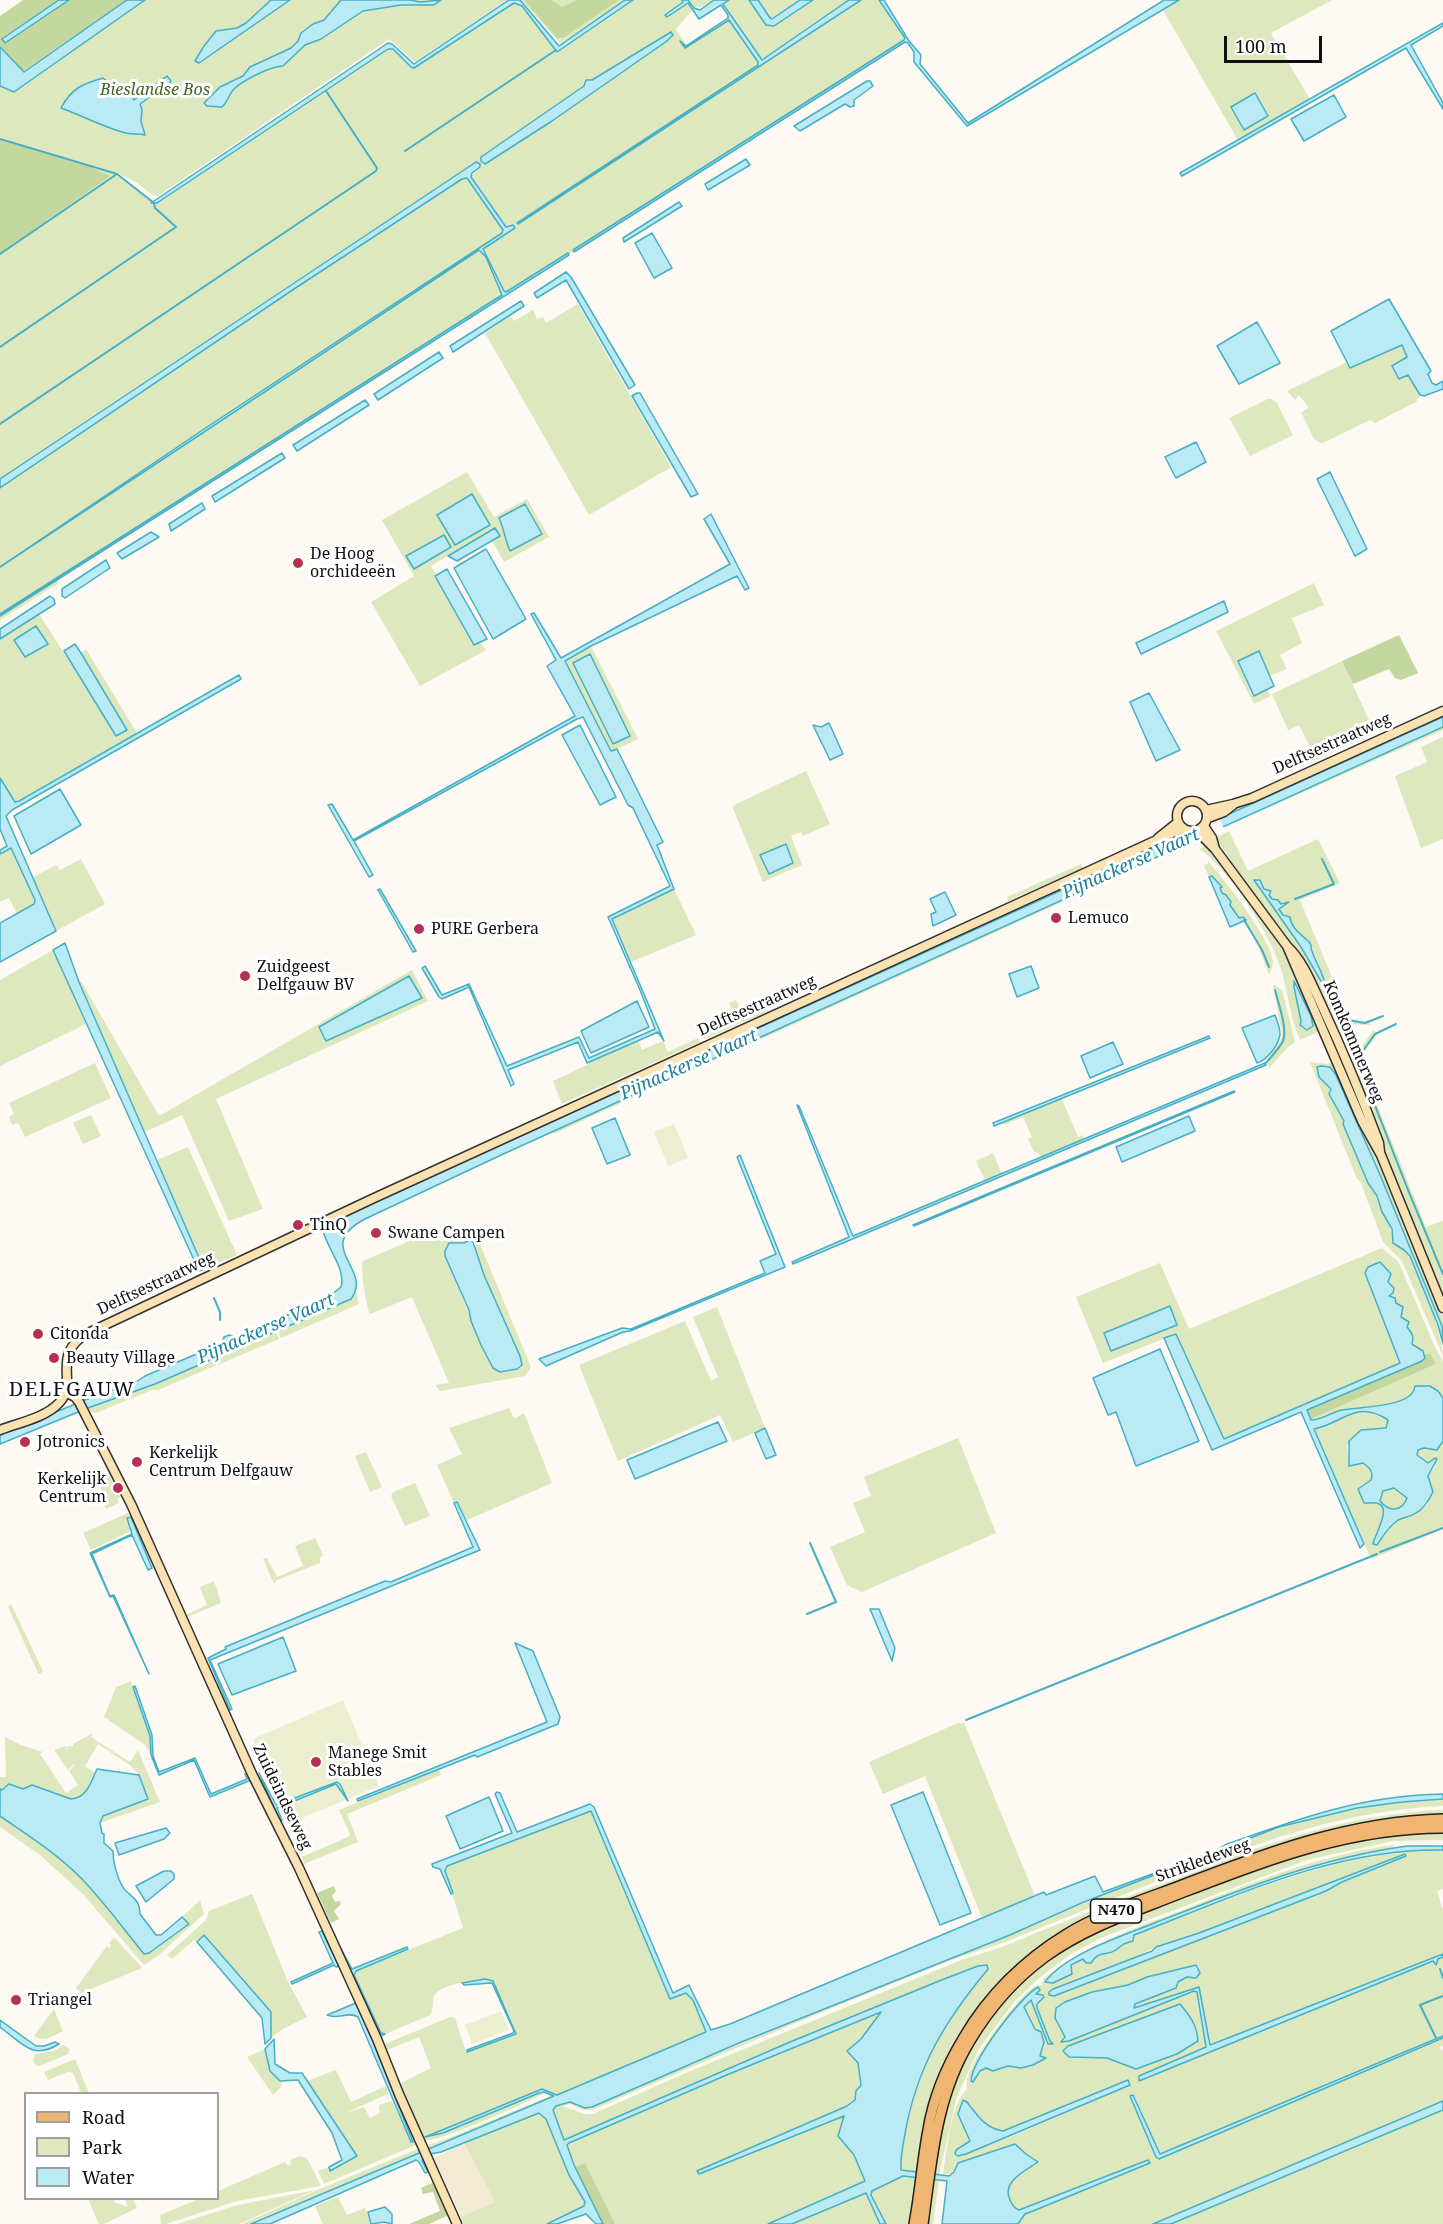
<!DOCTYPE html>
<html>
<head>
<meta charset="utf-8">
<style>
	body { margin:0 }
	#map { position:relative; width:1443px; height:2224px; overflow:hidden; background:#fef9f3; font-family:"Noto Serif",serif }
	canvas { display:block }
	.legend { position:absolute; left:24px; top:2092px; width:195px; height:108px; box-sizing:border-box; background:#fff; border:2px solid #9f9f9f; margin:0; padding:8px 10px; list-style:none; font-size:18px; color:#101010 }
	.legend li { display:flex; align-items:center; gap:12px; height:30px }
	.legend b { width:30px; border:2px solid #9f9f9f }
	.scale { position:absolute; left:1224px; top:36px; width:98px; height:27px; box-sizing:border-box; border:3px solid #101010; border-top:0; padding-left:8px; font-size:18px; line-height:21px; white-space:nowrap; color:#101010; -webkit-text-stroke:4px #fff; paint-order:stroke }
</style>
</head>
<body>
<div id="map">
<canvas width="1443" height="2224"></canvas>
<ul class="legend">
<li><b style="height:8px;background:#f0b571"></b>Road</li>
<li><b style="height:16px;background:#dde8be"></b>Park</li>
<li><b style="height:16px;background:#baeaf3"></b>Water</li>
</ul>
<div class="scale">100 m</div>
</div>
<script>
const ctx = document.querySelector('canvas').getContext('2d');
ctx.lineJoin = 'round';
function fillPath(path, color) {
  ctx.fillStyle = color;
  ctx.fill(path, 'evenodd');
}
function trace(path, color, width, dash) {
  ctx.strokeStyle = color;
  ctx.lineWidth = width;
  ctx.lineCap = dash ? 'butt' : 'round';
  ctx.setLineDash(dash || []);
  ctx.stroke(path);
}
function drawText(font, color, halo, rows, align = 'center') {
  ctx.font = font + ' "Noto Serif",serif';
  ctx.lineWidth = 6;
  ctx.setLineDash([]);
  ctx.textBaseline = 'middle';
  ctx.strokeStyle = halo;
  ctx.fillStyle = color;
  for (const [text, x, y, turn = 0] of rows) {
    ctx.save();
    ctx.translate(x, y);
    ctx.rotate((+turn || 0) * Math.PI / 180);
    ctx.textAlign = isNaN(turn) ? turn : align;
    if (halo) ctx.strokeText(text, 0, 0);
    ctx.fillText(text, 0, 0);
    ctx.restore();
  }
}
fillPath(new Path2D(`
	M464,2143L495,2202L461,2217L434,2158Z`), '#f3ead4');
fillPath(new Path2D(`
	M25,0H507L415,62L389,39L158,196H154L136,182L117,173L114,175L118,176L154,204L388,49H393L410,67L414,68L514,3L522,6L557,51L633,0H682L684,2L666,15L688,0H713L700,8L698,6L694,8L676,29L686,45L731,15L724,3L729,0H749L766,25L774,26L813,0H883L908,40L0,614V488L294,289L462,179L467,178L503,230L504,235L514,228L506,227L471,176L480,167V164L476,162L0,479V18ZM665,35H673L667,41L552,121L485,164L584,86L586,80H592Z
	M521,0H626L561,44Z
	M758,0H800L773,19L770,18Z
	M1179,0H1332L1271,33L1311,101L1239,142L1163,10Z
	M578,304L671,467L589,515L485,333L510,316L514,321L533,310L537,319L543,317L546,323Z
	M1403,345L1408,357L1392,366L1407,375L1420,395L1416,402L1375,423L1370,420L1325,442L1321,443L1314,439L1301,412L1309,408L1299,395L1295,400L1287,391L1347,362L1350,368Z
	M1268,399H1271L1277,403L1293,435L1250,456L1229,418Z
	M467,472L494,517L527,499L549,537L504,562L492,541L500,536L495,528L431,566L474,645L480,642L486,650L420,686L371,602L414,576L382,520Z
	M57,580L59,583L0,620V616Z
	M1314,583L1324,605L1292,618L1302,643L1280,655L1287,669L1269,676L1259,651L1254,695L1267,689L1271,696L1254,704L1216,631Z
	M39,614L116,735L127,730L81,653L86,649L137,733L15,802L0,778V639Z
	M591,646L638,739L611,752L565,661Z
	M1342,661L1375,733L1316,760L1299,725L1288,730L1272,694Z
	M1443,715V717L1219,819L1218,816Z
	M1443,727V730L1223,828Z
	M1443,737V839L1421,848L1395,776L1427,762L1421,747Z
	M806,771L830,824L803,836L801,832L791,836L802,865L763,882L732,806Z
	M1229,831L1248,871L1318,839L1340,883L1300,900L1336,987L1329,990L1341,1016L1363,1022L1368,1020L1371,1025L1343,1024L1335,1026L1296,953L1215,838ZM1257,879L1265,890H1270L1268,895L1273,900H1278L1281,904L1289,902L1279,909L1283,915L1290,917V924L1294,929L1298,930L1311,945L1312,951L1319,963L1326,987L1323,986L1301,947L1254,881Z
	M1170,838L1172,841L1185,846L599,1113L554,1134L552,1132L1174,850L1171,841L1160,846L549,1124L550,1120Z
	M1206,845L1281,946L1301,982L1321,1031L1300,1040C1290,1018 1288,993 1281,969C1271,936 1229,868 1199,849Z
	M11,848L35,900L34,904L17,914L9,898L0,902V854Z
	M81,859L105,904L56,931L33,877L56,865L60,870Z
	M1209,862C1225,881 1270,937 1273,961C1273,966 1271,970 1269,975L1256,941L1243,921L1246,919L1239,918L1230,905L1231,902L1226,895L1222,893L1219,888L1222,886L1214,877H1209L1204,866Z
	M1081,864L1083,868L1008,901L1007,897Z
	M674,889L696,935L631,962L612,918Z
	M53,950L86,1024L0,1066V980Z
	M412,970L428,1001L216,1099L263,1209L229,1221L182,1115L145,1132L79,982L81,981L159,1116ZM409,976L422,998L326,1040L319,1027Z
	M1275,985L1282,990L1295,1042L1288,1047L1269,1068L1267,1060L1281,1040L1282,1033L1273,986Z
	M736,1000L743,1014L756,1008L757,1003L764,1000L768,1011L705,1039L703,1036L737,1022L729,1003Z
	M1374,1030L1377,1035L1359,1059L1426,1227L1443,1221V1297L1347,1056L1357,1052Z
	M698,1038L700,1042L562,1104L553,1081L589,1064L588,1060L638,1041L642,1050L663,1041L668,1052Z
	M1310,1062L1327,1064L1333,1062L1380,1166L1437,1301L1443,1317V1329L1381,1177L1336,1075L1325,1066L1317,1067L1319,1077L1331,1089L1368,1183C1379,1201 1391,1222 1393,1243C1399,1246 1404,1249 1408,1254C1420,1269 1443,1336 1443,1356L1402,1261L1383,1242L1360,1181L1357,1179Z
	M95,1063L111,1098L25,1137L18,1123L12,1125L9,1117L14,1114L9,1103Z
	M1061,1097L1078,1137L1083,1135L1085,1140L1041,1158L1038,1152H1034L1028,1139L1032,1137L1023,1117L1007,1124L992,1126Z
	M91,1115L101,1136L83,1144L74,1125V1122Z
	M188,1147L237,1255L204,1269L157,1160Z
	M993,1153L1002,1174L982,1183L984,1178L976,1161Z
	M431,1235L442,1242L449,1237L458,1240L477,1237L531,1367L525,1376L440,1391L435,1385L449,1383L412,1297L370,1314C366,1305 360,1270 363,1261L412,1240L413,1242ZM469,1240L473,1242L484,1275L520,1356L522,1365C512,1374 498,1375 490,1363L445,1256L446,1248L455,1242L464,1243Z
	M1382,1248L1398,1261L1435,1347L1443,1361V1398C1435,1386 1429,1386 1416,1386C1412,1409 1356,1405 1338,1411C1329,1414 1321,1420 1311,1421V1419L1436,1364L1431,1354C1416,1354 1411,1340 1407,1327L1409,1324L1401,1317L1395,1298L1389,1295V1283L1365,1273L1400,1363L1224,1439L1176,1334L1103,1363L1076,1297L1160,1263L1189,1329ZM1169,1306L1176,1325L1112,1351L1105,1333Z
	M356,1290L359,1304L281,1338L278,1332L353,1297Z
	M717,1307L765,1428L733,1442L720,1415L618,1461L579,1365L685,1321L711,1381L718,1377L693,1317Z
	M276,1332L279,1339L158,1390H152L96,1413L90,1412L89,1408L155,1384L204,1361Z
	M509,1408L513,1417L516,1418L524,1413L552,1483L467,1520L457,1502L454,1503L437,1465L462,1454L449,1428Z
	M1363,1410L1388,1420L1386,1428L1371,1429L1347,1445L1349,1466L1363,1463C1370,1468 1374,1472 1371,1480L1359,1487C1373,1499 1391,1505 1380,1525C1376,1532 1374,1537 1373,1544L1382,1538L1392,1525L1403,1517L1417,1513L1428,1504V1476L1435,1467L1434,1461L1428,1463L1417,1455L1418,1450L1424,1448L1437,1450L1443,1441V1529L1371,1559L1314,1429C1331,1426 1345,1413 1363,1410Z
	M958,1438L996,1533L862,1592L847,1585L830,1547L865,1532L853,1503L871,1496L864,1477Z
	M366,1452L382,1487L370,1492L355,1456Z
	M109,1475L121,1497L117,1499L119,1503L106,1509L104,1505L107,1504L98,1482L83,1488L82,1487Z
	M415,1483L430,1516L405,1526L391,1496L393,1492Z
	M1394,1488L1407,1498C1402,1512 1390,1512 1380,1501L1383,1491Z
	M128,1513L130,1517L127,1519L131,1531L91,1550L83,1533Z
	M315,1538L323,1555L320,1558V1563L277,1580L274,1584L263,1559L267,1558L277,1577L303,1566L295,1546Z
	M214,1581L221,1603L187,1617L186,1615L207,1605L200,1587Z
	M11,1604L43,1671L40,1674L38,1673L8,1607Z
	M131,1681L150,1736L151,1755L145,1745L104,1717L116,1687Z
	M958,1723H964L1035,1896L982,1918L925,1776L883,1794L869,1762Z
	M93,1733L91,1737L130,1762L138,1750L160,1802L100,1823L103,1816L148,1799L139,1775L131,1766L98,1744L85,1766L95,1773C89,1784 86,1798 71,1799L32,1785L23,1789H0V1777H6L5,1737L21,1745L43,1752L40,1754L66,1793L78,1785L69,1771L74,1766L75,1763L68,1770L54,1750L66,1746L68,1753L67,1746H73V1744Z
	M439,1769L441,1775L347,1814L358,1842L304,1864L302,1857L348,1837L350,1834L339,1810Z
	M1443,1799V1806C1353,1810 1276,1836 1192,1868C1131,1891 1070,1916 1010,1940C990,1948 969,1953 949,1961C829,2008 710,2059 592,2110H583L570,2104L562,2106L585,2114H593L688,2072L964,1959L1002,1947C1057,1924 1112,1903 1167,1881C1259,1846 1344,1814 1443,1810V1818L1417,1819L1092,1916L1074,1924L1060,1936L957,2046L917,2172L900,2169C907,2113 922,2060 954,2013C964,1997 977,1983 988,1969L978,1966L944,1979L790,2042L563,2140L553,2110L556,2106L570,2102L585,2108L592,2107C712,2055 833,2005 955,1956C972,1949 989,1944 1006,1937C1146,1879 1289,1805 1443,1799Z
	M591,1811L670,1998L686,1993L693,2000L706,2032L557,2095L542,2089L426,2137L443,2133L539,2093L554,2096L427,2149L426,2146L428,2145L444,2140L550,2096L545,2094L541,2095C523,2104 435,2145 422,2140L424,2137L399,2084L431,2068L419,2037L387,2050L385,2044L450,2017L455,2018L466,2052L516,2034L511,2020L493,1982C481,1978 440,1983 434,1996C432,2003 434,2009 430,2015L385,2034L381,2033L354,1975L356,1971L463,1928L445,1871L447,1866Z
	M0,1816C28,1835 57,1854 81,1878C104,1902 123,1928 144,1954L189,1924L182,1917L200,1900L204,1914L159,1955L144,1965L83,1894L40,1855L0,1827Z
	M1443,1830V1840L1393,1841L1307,1860L1103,1937L1071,1954L1038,1979L1015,2001L980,2047L957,2096L939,2175L934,2174V2146L952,2081L984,2024L1017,1984L1065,1947L1148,1909L1192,1895L1208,1885L1340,1841Z
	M1393,1845V1847L1413,1845L1443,1846C1353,1845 1270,1879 1187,1910C1138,1929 1085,1946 1045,1981L1053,1983L1073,1972L1070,1968L1071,1966L1083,1959L1087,1963L1100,1954L1113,1951L1134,1935C1235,1897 1334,1851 1443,1850V1889L1437,1891L1443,1910V1954L1209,2046L1199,1987L1134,2009L1135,2004L1176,1988L1178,1982L1187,1977L1196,1978V1965L1147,1977L1128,1985L1092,1992L1065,2002L1056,2008L1055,2018L1065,2037L1062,2042L1069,2041L1194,1991L1197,1992L1206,2047L1139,2076V2081L1434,1960L1436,1965L1438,1959L1443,1957V2036L1160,2154L1134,2095L1131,2096L1156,2157L1159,2159L1443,2038V2046L1439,2047L1443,2051V2101L1153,2224H1018L1025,2214L1033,2211L1015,2209C997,2184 1021,2175 1034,2158L1026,2154L1015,2144L958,2163L953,2173L943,2175C946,2156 951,2101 967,2090C967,2087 966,2084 967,2081C968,2063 1018,1996 1034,1987C1036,1985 1040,1985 1042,1985L1043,1979C1088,1943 1141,1926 1195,1905C1259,1880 1324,1854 1393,1845ZM1405,1854L1406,1856L1342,1882L1326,1891L1054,1996L1156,1947L1199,1933ZM1038,1987L1036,1994L1039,2002L1037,2008L1051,2045L1048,2044L1031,2000L1024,2008L1038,2031L1044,2047L1040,2055L1045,2059C1032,2066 1026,2066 1012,2066C1006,2066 999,2069 992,2071L987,2068L980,2071L974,2081L970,2080L984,2052ZM1177,2054L1136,2069L1107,2058L1091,2057ZM1128,2080L1130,2085L1015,2135L958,2156V2148L970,2141L958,2114L962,2101L967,2102C978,2115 985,2128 1003,2131Z
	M252,1894L289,1984L307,2017L281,2030L271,2038V2012L204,1935L197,1942L194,1940L172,1959L167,1955L206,1920L209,1911Z
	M114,1937L142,1968L81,1993L76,1988L107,1946L110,1948L111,1945L109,1943Z
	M54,2009L63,2031C53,2036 44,2043 34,2036Z
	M882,2011L861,2039L847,2051L858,2063L861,2085L856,2091L855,2099L847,2106L697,2171L699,2174L844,2115L838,2136L854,2155L865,2181L768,2224H615L585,2164L575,2167L567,2145L569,2143L729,2074Z
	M63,2045L70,2049L68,2054L40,2066L36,2065L33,2061L35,2054L54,2051Z
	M265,2049L270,2071L282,2081L281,2087L273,2095L247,2057Z
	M75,2059L89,2093H81L73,2073L68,2072L48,2080L44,2072Z
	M336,2070L351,2102L386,2086L388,2094L345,2113L364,2107L370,2118L380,2113L379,2105L392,2101L411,2142L413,2141L395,2098L397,2097L417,2139L416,2145L324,2184L318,2171L329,2167L330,2170L357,2156L307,2081Z
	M1443,2110V2224H1171Z
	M539,2113L546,2119L573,2181L585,2202V2206L545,2224H464L461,2217L495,2202L464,2143Z
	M420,2148L422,2151L251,2224H242L317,2190Z
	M300,2156L307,2158L321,2186L237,2201L166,2224H161L160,2215L199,2199L218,2198V2191L285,2162L288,2166L291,2164L290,2160Z
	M903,2176L918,2178L913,2224H886L871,2195L872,2191Z
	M933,2179L939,2180L933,2224H924Z
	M315,2190L239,2224H177L238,2205Z
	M866,2193L880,2224H792Z
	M338,2197L347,2215L365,2208L371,2224H323L315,2206Z
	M88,2199H115L114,2202L128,2207L125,2199H133L137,2208L104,2224H99Z`), '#dde8be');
fillPath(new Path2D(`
	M23,0H59L2,38L5,43L69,0H127L23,71L0,51V16Z
	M524,0H551L562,7L577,0H619L563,38H557Z
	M0,140L90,167L110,176L0,253Z
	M1399,635L1418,673L1401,680L1395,678L1389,669L1353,684L1342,661Z
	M1425,1354H1431L1436,1364L1311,1419L1307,1410L1422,1361L1425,1358Z
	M334,1886L336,1891L332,1896L335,1902L340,1901L341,1904L334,1911L339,1919L331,1923L317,1893Z
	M585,2163L615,2224H603L601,2220L575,2167Z
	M434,2182L449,2215L429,2224H409L440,2211L433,2192L423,2194L421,2188Z`), '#c4d79e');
fillPath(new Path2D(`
	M674,1124L688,1158L668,1166L654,1132Z
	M343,1700L379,1786L290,1823L253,1739Z
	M501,2011L509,2030L472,2044L465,2025Z`), '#ebefcf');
const water = new Path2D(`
	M59,0H69L5,43L2,39Z
	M127,0H145L14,92L0,86V47L24,72Z
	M271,0H290L199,63L195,61L204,46L216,31L237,28L246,23Z
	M341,0H410L420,2L441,0L434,5H401L363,11L321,39L305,45L283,66C271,66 244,80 235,88C229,93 228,102 222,107L207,106L204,103L220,87L243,76L250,67L291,48L298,41L301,33L313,24L324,20Z
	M509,0H520L559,46L625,0H633L557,52L522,6L514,3L414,68L411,67L393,49H388L157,203H151L388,43L392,44L414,64Z
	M682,0H688L694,8L700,10L714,0H729L723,4L762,60L849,0H861L518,224L517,223L758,65V62L729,20L685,48L680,41L686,46L728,18V15L721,5L699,19L688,3L667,17L665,15L683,2Z
	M749,0H758L770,18L772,19L800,0H813L774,26L766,25Z
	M879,0H884L909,41L921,55L920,64L968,123L1164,0H1179L967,126L914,62V52L908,43L905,42L574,252L573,250L904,40L905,38Z
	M1443,23V26L1411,45L1443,103V109L1406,48L1182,176L1180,173Z
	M671,32L673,35L667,41L552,121L485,164L481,161V157L584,86L586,80H592Z
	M167,76L171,81L170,83L140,104L142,110L141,121L145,135C138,133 133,135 126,133C103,127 83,116 61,108C72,88 82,84 103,78L122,93L128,91L134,100Z
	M867,81H870L873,86L854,100V106L850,107L845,104L800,131L794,126Z
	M1255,93L1268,116L1244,130L1231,107Z
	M1334,95L1346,117L1304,141L1291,119Z
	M746,159L750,165L708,190L705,184Z
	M476,162L480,164V167L472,173L471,177L506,227L513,225L515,228L483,249L504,291L506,292L568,253L569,255L0,616V614L502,295L486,257L479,250L0,567L204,429L502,233L503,230L467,178L462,179L294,289L0,488V479L18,467Z
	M679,202L682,206L624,242L623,238Z
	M652,233L672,268L654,278L635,243Z
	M566,272L571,277L635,385L629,389L566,280L537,298L534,293Z
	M1389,299L1431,371L1428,374L1432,383L1436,385L1443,381V389L1424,396L1420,395L1408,375L1399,379L1392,366L1407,357L1402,345L1350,368L1331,331Z
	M521,301L524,306L453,352L450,346Z
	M1257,322L1280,363L1239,384L1217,346Z
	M439,352L443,358L378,400L374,394Z
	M637,393H640L698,494L691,497L632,396Z
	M365,400L369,405L297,451L293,445Z
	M1196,442L1206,462L1176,478L1165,457Z
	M282,453L285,458L215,502L212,496Z
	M1330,472L1367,549L1355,556L1317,479Z
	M472,494L490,525L455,545L437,515Z
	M202,503L205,509L171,531L169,524Z
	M525,504L542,534L510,551C505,540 504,529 499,518Z
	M711,514L749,588L745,590L737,576L591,646L565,661L611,751L617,749L663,842L657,845L674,889L612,919L664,1041L658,1032L587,1063L578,1042L508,1070L514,1084L511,1086L469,987L442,999L439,997L422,968L425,966L442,995L469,984L507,1066L579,1037L589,1058L655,1029L640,990L608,917L670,886L633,808L628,805L583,717L577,719L354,841L373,875L369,877L328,805L332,804L353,840L575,716L547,666L556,660L531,614L534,613L561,658L730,564L704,519Z
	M495,528L500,536L457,561L448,556Z
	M151,532L159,537L122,559L117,553Z
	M444,535L451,547L414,569L406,556Z
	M486,549L526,619L493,639L454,568Z
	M106,560L110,568L65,598L62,596V589Z
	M447,569L487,639L474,645L435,576Z
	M50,596L54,599L55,604L0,639V629Z
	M1224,601L1228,612L1141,654L1136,643Z
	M36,626L48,644L25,657L14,640Z
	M75,644L81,653L127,730L116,736L64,651Z
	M1259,651L1274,686L1254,696L1238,661Z
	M590,654L630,736L613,744L573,663Z
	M239,675L241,679L12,810L6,816L56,931L0,962V923L34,904L35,900L11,848L0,854V850L7,846L0,829V778L15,802L19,801Z
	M1149,693L1180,750L1156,761L1130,702Z
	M1443,717V727L499,1156L365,1219C312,1247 374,1269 351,1299L155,1384L88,1408L0,1444V1435L85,1400L136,1382L145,1376L222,1343L224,1337L229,1335L235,1337L326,1299L341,1287C346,1269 328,1250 323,1231L342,1217Z
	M829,723L843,754L830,760L813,725L821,727Z
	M580,725L616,797L600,805L562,735Z
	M60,789L81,825L31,854L14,816Z
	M786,844L793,863L769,874L760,855Z
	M1212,876L1222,887L1220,888L1222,893L1226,895L1231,902L1230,905L1239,918L1243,917L1246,920L1230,927L1209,877Z
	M1254,880H1260L1264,889L1271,891L1269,895L1272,899L1278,900L1281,904L1289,902L1279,909L1283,915L1290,917C1291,928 1301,934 1309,942C1314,948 1309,945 1312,951C1316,964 1325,974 1325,988L1301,947Z
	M380,889L416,951L413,952L378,890Z
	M945,892L956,915L933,926L931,914L936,912L930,899Z
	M65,943L79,982L204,1269L199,1271L53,950Z
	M1031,966L1039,988L1017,997L1009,974Z
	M409,976L422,998L326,1041L319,1027Z
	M1294,981L1311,1016L1313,1026L1307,1030L1300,1025L1301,1021L1294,987Z
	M637,1001L649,1027L591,1053L581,1031Z
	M1275,1015C1277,1020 1280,1028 1280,1034C1279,1045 1267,1060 1257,1063L1242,1028Z
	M1209,1036L1210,1038L994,1126L993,1123Z
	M1113,1042L1123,1064L1090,1078L1081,1056Z
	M1265,1063L1266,1065L793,1264L792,1262L849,1237L797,1105L799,1106L853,1236Z
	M1321,1066L1330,1067L1336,1075L1381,1177L1442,1326L1443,1344L1438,1325L1410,1256L1404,1250L1393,1243L1392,1229L1382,1212L1377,1196L1368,1183L1343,1124L1344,1121L1329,1094L1331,1089L1319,1077L1317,1067Z
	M1234,1091L1235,1092L914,1226L913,1225Z
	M1189,1116L1195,1131L1122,1162L1116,1147Z
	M615,1118L630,1155L607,1164L592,1128Z
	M740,1155L785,1267L630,1331L623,1332L546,1366L539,1359L622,1328L631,1329L765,1273L760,1261L776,1254L737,1157Z
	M470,1240L473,1242L484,1275L520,1356L522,1365L517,1369L500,1372L493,1368L481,1345L471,1321L469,1310L445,1256V1251L449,1243H464Z
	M1380,1262L1391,1274L1388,1282L1394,1288L1393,1293L1389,1296L1395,1298L1396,1303L1403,1307L1401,1317L1409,1322L1407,1327C1412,1334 1414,1334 1412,1344L1423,1351L1425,1358L1422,1361L1307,1410L1311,1420C1321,1420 1329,1414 1338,1411C1355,1406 1413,1409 1415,1386H1430L1438,1391L1443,1398V1441L1437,1450L1424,1448L1418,1450L1417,1455L1428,1463L1435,1458L1437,1459L1428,1476L1433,1492C1429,1500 1424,1509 1416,1513C1410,1517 1404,1517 1398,1520C1388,1527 1383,1536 1377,1545L1373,1544C1375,1534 1391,1509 1379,1504C1376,1502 1369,1503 1364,1503L1358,1489L1371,1480C1374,1472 1370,1468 1363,1463L1349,1466V1441L1361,1430L1386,1428L1388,1420C1355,1399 1344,1423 1314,1429L1364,1544L1360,1548L1301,1412L1212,1450L1164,1338L1176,1334L1224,1439L1400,1363L1365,1273L1368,1267ZM1394,1488L1407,1498C1402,1512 1389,1512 1380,1501L1383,1491Z
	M1170,1306L1177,1325L1111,1351L1104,1333Z
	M1160,1349L1199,1441L1136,1466L1116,1412L1108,1415L1093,1378Z
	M718,1422L727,1441L635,1479L627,1460Z
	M765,1428L776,1455L766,1459L755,1433Z
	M457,1502L480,1550L210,1660L232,1709L230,1710L208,1658L226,1649L225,1647L385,1581L391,1582L473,1547L454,1503Z
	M131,1517L152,1568L148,1570L132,1535L92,1554L110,1596L114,1595L149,1674L113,1596L110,1597L90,1553L132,1534L127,1518Z
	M870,1609H879L895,1648L892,1661Z
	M283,1637L296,1671L232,1695L218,1664Z
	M515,1643L533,1651L560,1717L558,1724L477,1757L475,1755L358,1801L357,1799L547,1722Z
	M135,1686L152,1735L153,1756L159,1772L195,1758L211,1794L247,1779L245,1774L248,1773L251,1780L210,1797L194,1760L159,1775L151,1755L150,1736L133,1687Z
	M97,1769L139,1775L148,1799L103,1816L100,1823L102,1833L104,1834V1843L113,1851C113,1862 118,1883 126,1891C134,1898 140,1902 140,1914L156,1935H161L182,1917L189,1924L149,1953L144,1954C123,1928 104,1902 81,1878C57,1854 28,1835 0,1816V1789L2,1790L9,1784L23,1789L32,1785L71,1799C87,1798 91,1782 97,1769Z
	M259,1773L276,1805L337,1782L340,1784L348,1801L336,1784L277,1808L282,1820L280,1821Z
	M497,1792L500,1793L517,1832L590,1804L594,1807L673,1993L689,1985L711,2030L730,2024L1044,1892L1046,1895L1095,1876L1103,1892L1215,1851L1227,1844C1300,1818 1364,1795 1443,1794V1799L1402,1802L1357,1808L1279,1827L1084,1902L1010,1935L739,2043L592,2107L585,2108L570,2102L556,2106L553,2110L564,2140L790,2042L944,1979L978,1966L987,1965L988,1969C945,2021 917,2066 905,2134C903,2146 900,2158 901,2170L949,2176L954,2172L958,2163L1015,2144L1026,2154L1038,2162C1027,2170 1001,2181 1010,2200C1012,2205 1014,2208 1019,2210L1148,2160L1150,2163L1033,2211L1025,2214L1018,2224H942L947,2181L903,2176L872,2191L871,2195L886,2224H880L866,2193L792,2224H768L865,2181L854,2155L838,2136L844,2116L699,2174L697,2171L847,2106L855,2100L856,2091L861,2085L858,2063L847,2051L861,2039L881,2012L729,2074L569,2143L567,2145L574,2165L603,2224H596L586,2214L557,2224H547L584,2206L585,2202L569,2175L546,2119L539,2113L441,2152L424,2155L422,2161L428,2172L425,2173L419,2162L416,2160L270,2224H251L554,2096L544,2092L539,2093L443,2133L425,2137L542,2089L557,2095L706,2032L693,2000L686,1993L670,1999L591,1811L447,1866L445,1871L453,1893L451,1894L440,1869L433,1867L432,1864L512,1833L495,1794Z
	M923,1792L971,1913L940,1925L891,1805Z
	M489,1797L503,1831L460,1849L446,1816Z
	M166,1828L170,1833L164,1839L119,1855L115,1843Z
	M1407,1846H1443V1850C1335,1848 1233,1897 1134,1935L1133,1941C1124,1943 1122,1945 1116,1950C1106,1957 1100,1949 1091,1963H1086L1083,1959L1071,1965L1072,1974L1053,1983L1045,1982C1065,1954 1125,1935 1157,1922C1239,1890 1319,1858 1407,1846Z
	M1405,1854L1406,1856L1342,1882L1326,1891L1054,1996L1049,1995V1992L1053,1989L1152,1951L1156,1947L1199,1933Z
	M164,1871H171L174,1874V1879L146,1902L136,1886Z
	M322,1931L339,1966L336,1967L334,1965L292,1984L291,1982L333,1963L319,1932Z
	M332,1932L352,1969L407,1947L408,1949L356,1971L354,1975L381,2033L385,2034L381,2036Z
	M204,1935L271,2012V2038L265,2044L262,2018L197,1942Z
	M1443,1954V1957L1438,1959L1436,1965L1433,1961L1139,2081V2076L1206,2047L1197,1992L1194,1991L1069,2041L1061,2042L1065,2037L1055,2018L1056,2008L1065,2002L1092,1992L1128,1985L1147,1977L1196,1965L1200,1973L1196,1978L1187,1977L1178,1982L1176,1988L1135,2004L1134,2008L1199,1987L1210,2045Z
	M485,1979L493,1981L516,2034L467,2052V2050L513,2033L514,2031L492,1983L464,1985L462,1983Z
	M1038,1987L1040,1990L1036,1994L1043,1995L1044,1997L1037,2004V2008L1050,2041L1053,2044H1048L1031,2000L1024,2007L1035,2029L1041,2032L1044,2042L1040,2056L1046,2058L1033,2065L1021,2068L1008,2066L993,2071L986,2068L980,2071L973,2082L971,2081C972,2060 1019,1998 1038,1987Z
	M356,2003L363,2017L413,2142H411L358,2017C348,2011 338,2020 327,2015Z
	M1180,2004C1190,2016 1197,2025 1198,2041L1177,2054L1136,2069L1107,2058L1069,2057L1063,2051L1068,2046Z
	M0,2020L36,2046H44L55,2042L59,2044C32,2061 21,2042 0,2027Z
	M1443,2036V2038L1159,2159L1156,2157L1130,2096L1133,2095L1160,2154Z
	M274,2039L275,2064L290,2073H302L357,2156L330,2171L329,2167L342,2160L332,2133L298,2080L280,2081L270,2071L265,2049Z
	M1128,2080L1130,2085L966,2154L958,2156L955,2154L956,2150L970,2141L958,2114L963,2100L967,2102C977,2115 985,2128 1003,2131Z
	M1443,2101V2110L1171,2224H1153Z
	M385,2207L392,2214V2224L384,2222L371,2224L368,2212Z`);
fillPath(water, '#baeaf3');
trace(water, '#45afc6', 1.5);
fillPath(new Path2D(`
	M1219,817L1224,829L1175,851L1170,839Z`), '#fef9f3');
trace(new Path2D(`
	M0,139L117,174L154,203L155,208L176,227L0,347
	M405,151L556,50
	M0,254L117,174
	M0,424L376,171L377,168L326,91
	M1295,899L1334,884L1322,859
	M1244,920L1262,950L1269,967
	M1325,985L1337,1013L1342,1019L1365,1023L1383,1016
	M1265,1064C1271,1057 1279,1049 1283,1041C1288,1030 1278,1002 1275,990
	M1358,1064L1357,1059L1375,1034L1396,1024
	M1363,1075L1408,1190L1443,1274
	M214,1298L220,1312V1320
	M1380,1552L1443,1528
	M807,1614L836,1602L810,1543
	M966,1720L1377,1554
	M1440,1969L1443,1978
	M1436,2038L1420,2005L1443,1996`), '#45afc6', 2);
const secondary = new Path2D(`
	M1177 816a15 15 0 1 1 30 0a15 15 0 1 1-30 0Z
	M1206,810L1233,804L1252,798L1443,711
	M1208,818L1224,812L1233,805
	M1204,826L1212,838L1215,849
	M1197,831L1215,849L1287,946C1304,962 1312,985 1322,1006C1343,1051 1362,1097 1379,1143L1380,1152
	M1158,838L1178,822
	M1287,946L1362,1121L1381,1155L1443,1308
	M65,1392L75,1397L79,1402L131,1504L252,1774L299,1868L377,2039L399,2094L457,2224
	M0,1430C18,1423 45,1418 59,1403C80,1382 48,1354 90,1332L372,1199L1183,828`);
const primary = new Path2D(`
	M914,2224C920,2193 922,2161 928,2130C933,2098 947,2065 964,2037C988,1996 1024,1960 1065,1935C1099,1914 1139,1901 1177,1887C1263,1854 1349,1821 1443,1819
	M923,2224C932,2160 936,2097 970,2041C989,2009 1015,1979 1045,1957C1085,1928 1131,1913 1176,1895C1265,1861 1347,1828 1443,1828`);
trace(secondary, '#323232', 11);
trace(primary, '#212121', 12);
trace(secondary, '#fae2b2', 8);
trace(primary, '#f0b571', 9);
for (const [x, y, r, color] of [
	[298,563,6,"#b82f54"],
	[1056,918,6,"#b82f54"],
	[419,929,6,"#b82f54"],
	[245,976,6,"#b82f54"],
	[298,1225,6,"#b82f54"],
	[376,1233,6,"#b82f54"],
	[38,1334,6,"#b82f54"],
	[54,1358,6,"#b82f54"],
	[25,1442,6,"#b82f54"],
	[137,1462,6,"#b82f54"],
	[118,1488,6,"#b82f54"],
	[316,1762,6,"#b82f54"],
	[16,2000,6,"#b82f54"]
]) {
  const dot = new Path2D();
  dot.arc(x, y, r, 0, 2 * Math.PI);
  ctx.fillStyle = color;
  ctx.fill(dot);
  trace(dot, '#fff', 2);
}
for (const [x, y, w] of [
	[1116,1911,51]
]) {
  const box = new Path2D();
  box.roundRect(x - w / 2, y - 12, w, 24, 4.5);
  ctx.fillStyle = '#fff';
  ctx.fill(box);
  trace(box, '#101010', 1.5);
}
drawText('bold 15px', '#101010', null, [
	["N470",1116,1911]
]);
drawText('italic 16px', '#3f6423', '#fff', [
	["Bieslandse Bos",155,90]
]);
drawText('16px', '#101010', '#fff', [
	["De Hoog",310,554],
	["orchideeën",310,572],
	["Lemuco",1068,918],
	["PURE Gerbera",431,929],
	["Zuidgeest",257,967],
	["Delfgauw BV",257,985],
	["TinQ",310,1225],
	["Swane Campen",388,1233],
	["Citonda",50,1334],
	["Beauty Village",66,1358],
	["Jotronics",37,1442],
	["Kerkelijk",149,1453],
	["Centrum Delfgauw",149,1471],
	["Kerkelijk",106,1479,"right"],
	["Centrum",106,1497,"right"],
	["Manege Smit",328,1753],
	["Stables",328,1771],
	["Triangel",28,2000]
], 'left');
drawText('16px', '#101010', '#fff', [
	["Delftsestraatweg",1332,744,-24],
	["Delftsestraatweg",757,1006,-24],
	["Komkommerweg",1353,1042,67],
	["Delftsestraatweg",156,1284,-25],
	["Zuideindseweg",282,1797,64],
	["Strikledeweg",1203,1861,-20]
]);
drawText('italic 18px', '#1f809b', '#fff', [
	["Pijnackerse Vaart",1131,864,-24],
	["Pijnackerse Vaart",689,1065,-24],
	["Pijnackerse Vaart",266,1329,-24]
]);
ctx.letterSpacing = '1.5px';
drawText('20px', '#101010', '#fff', [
	["DELFGAUW",72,1390]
]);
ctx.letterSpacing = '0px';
</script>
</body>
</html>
